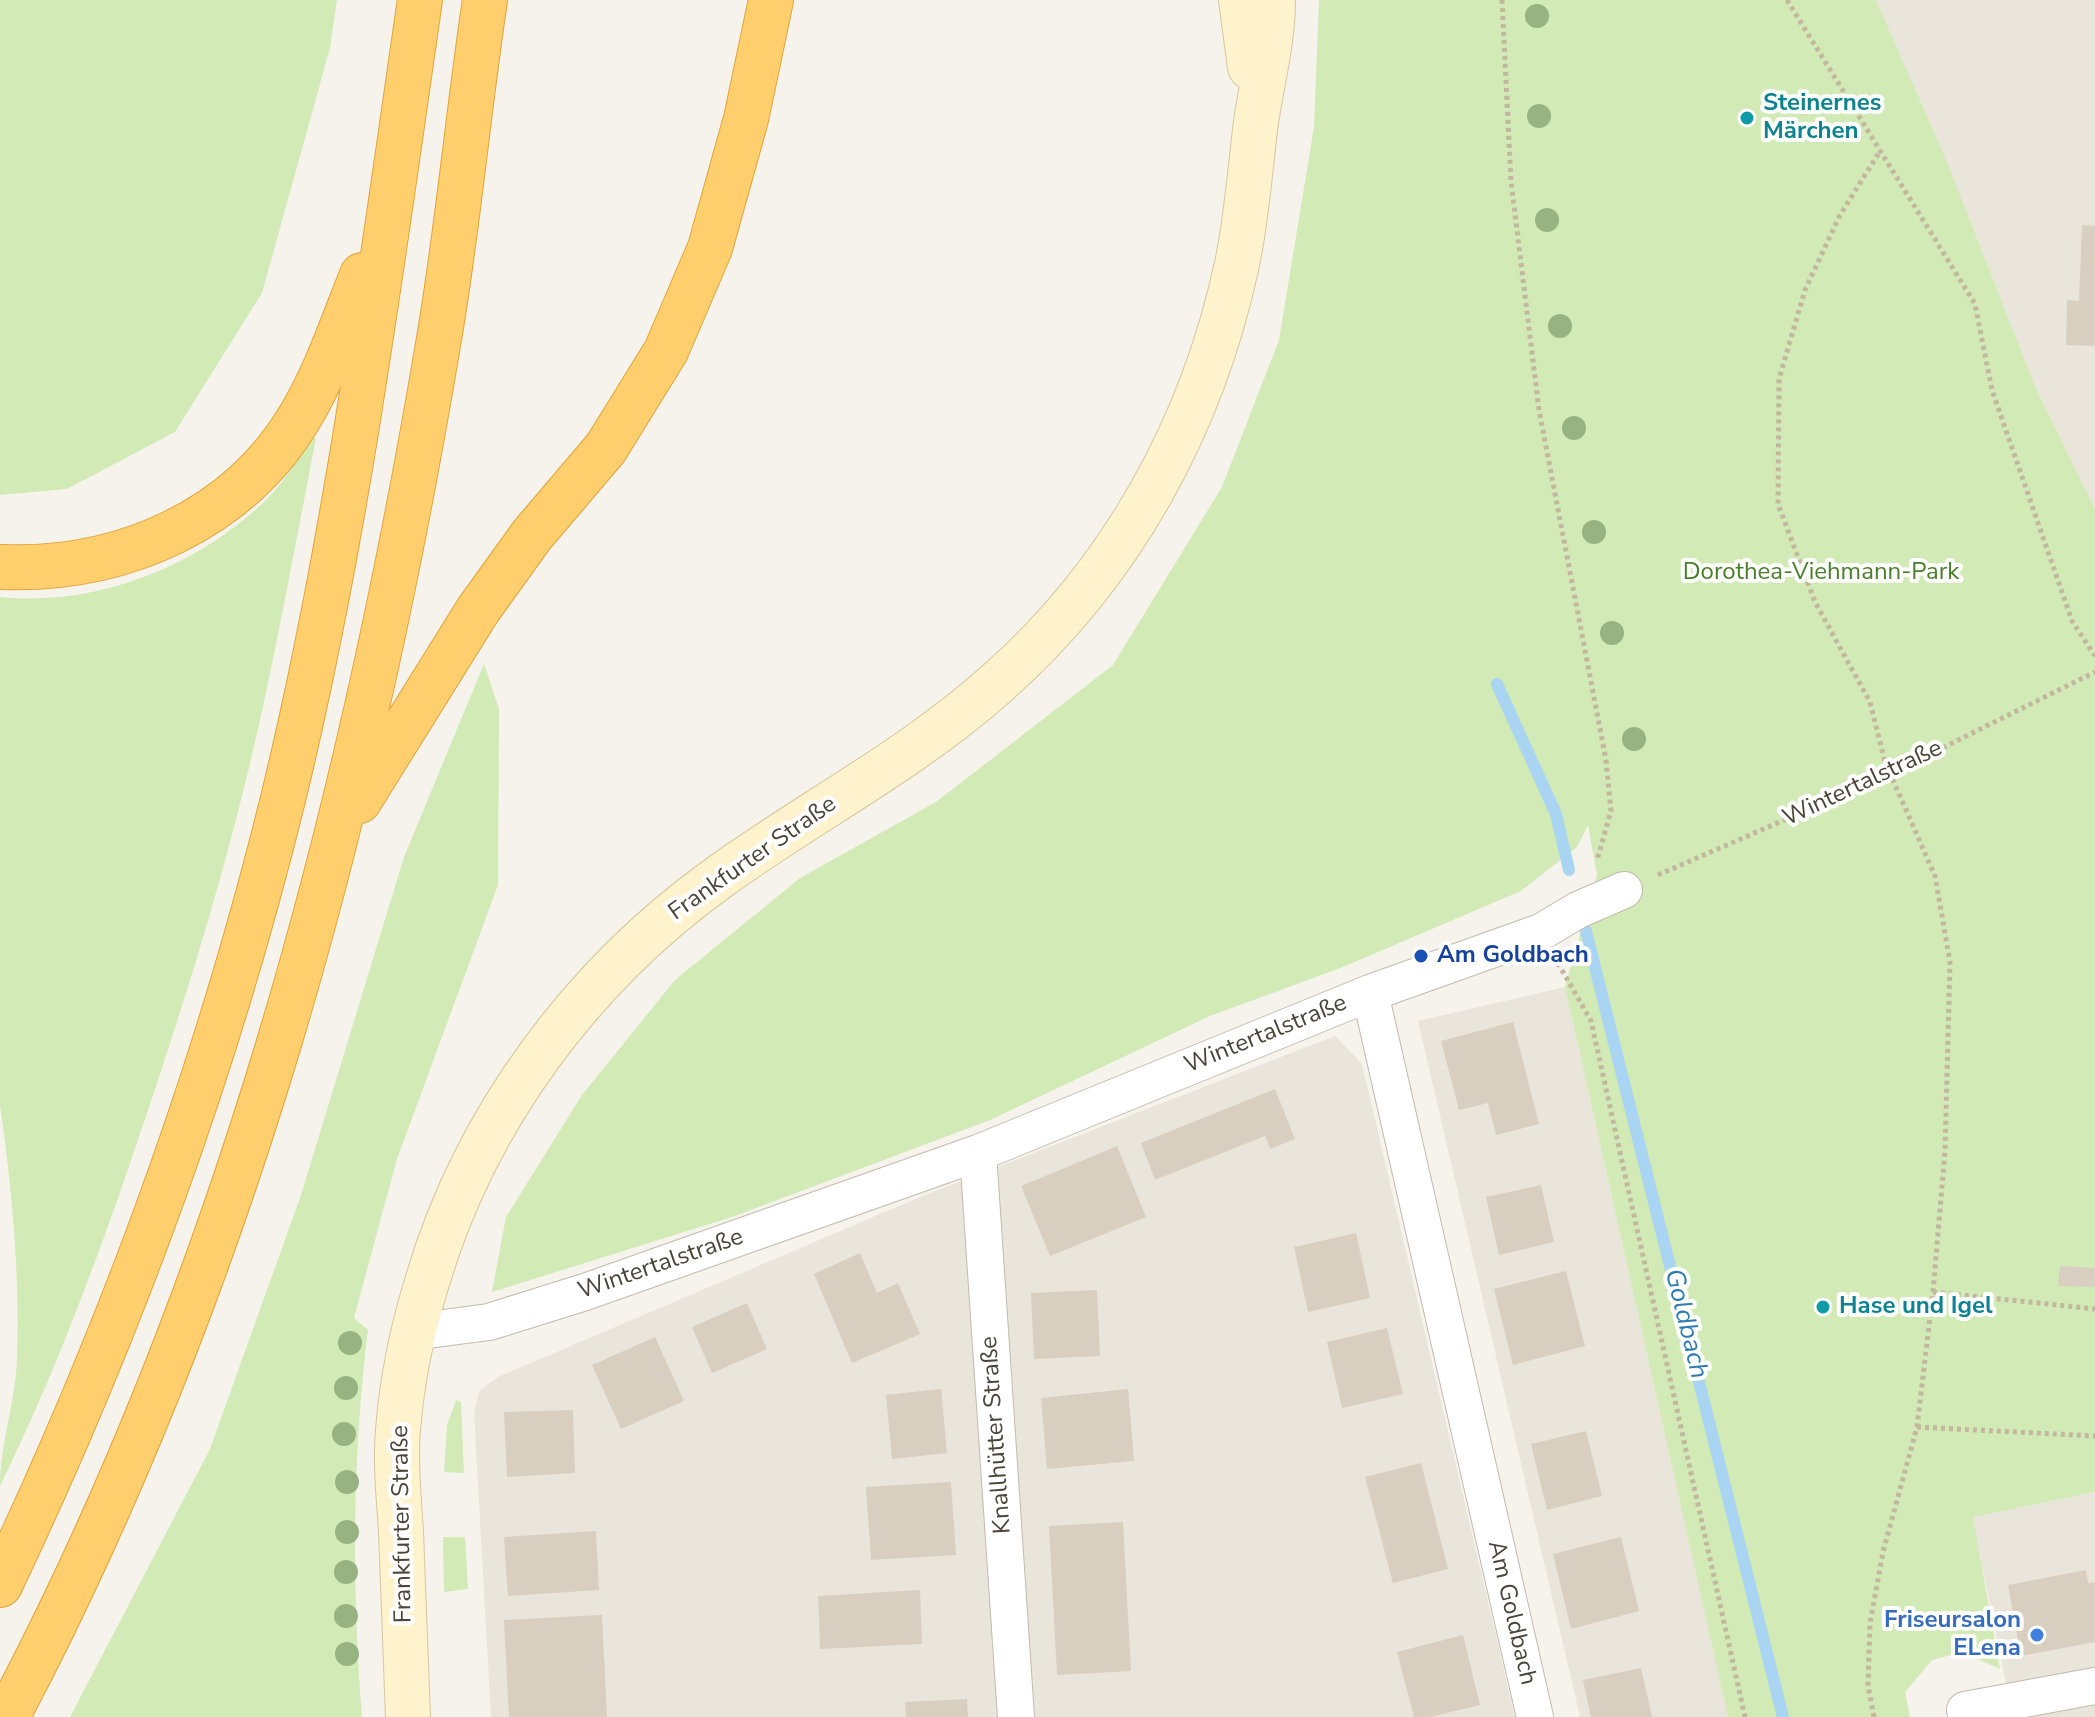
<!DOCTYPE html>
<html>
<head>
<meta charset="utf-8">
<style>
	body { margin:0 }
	canvas { display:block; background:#f6f3ec }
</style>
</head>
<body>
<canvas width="2095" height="1717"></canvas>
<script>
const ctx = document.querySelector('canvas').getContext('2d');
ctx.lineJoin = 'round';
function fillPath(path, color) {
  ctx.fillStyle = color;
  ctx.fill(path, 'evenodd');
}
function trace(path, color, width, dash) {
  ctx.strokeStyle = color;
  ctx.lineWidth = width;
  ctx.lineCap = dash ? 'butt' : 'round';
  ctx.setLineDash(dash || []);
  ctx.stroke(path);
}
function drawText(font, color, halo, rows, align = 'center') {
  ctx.font = font + ' "Nunito Sans",sans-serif';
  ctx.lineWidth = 8;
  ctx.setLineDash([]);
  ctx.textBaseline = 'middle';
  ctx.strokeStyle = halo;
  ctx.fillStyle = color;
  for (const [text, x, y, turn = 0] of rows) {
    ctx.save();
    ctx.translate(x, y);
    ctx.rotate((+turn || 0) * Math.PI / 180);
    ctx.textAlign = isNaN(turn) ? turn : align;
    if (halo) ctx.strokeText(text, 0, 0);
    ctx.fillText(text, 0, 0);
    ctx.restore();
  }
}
fillPath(new Path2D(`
	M1876,0H2095V509L2037,391L1944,154Z
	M1565,987L1728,1717H1580L1418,1021Z
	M1335,1036L1362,1064L1515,1717H491L474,1413L479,1391L498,1377L920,1197Z
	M2095,1492V1717H2013L1972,1517Z`), '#eae5da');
fillPath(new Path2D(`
	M0,0H337L330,48L262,293L175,432L67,489L0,495Z
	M1319,0H1876L1944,154L2037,391L2095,509V1492L1973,1517L2000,1669L1962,1652L1932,1660L1905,1692L1910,1717H1728L1565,987L1597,875L1588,825L1577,847L1521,891L1343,967L1210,1016L990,1120L732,1217L492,1292L506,1217L582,1095L675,980L800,878L936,802L1113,665L1222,487L1279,340L1314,127Z
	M311,438H316C298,531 281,624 261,716C230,856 188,993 142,1128C101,1250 57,1370 0,1486C0,1443 16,1401 17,1358C20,1273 12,1189 0,1105V597C94,607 195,568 264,502C283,484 297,460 311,438Z
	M484,664L499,709L498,885L397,1159L354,1318L368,1330C352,1457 352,1589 362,1717H70L210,1449L301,1195L404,857Z
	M456,1400L461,1402L464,1473L444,1472L447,1425Z
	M443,1537H465L468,1589L444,1592Z`), '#d2eab5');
trace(new Path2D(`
	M1497,684L1556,814L1569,870
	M1586,931L1783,1717`), '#a9d4f2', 12);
fillPath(new Path2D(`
	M2082,225L2095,226V346L2066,345L2067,300L2079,301Z
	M1513,1022L1539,1124L1496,1135L1488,1103L1459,1110L1441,1041Z
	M1275,1089L1295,1139L1270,1149L1265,1136L1155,1180L1141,1143Z
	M1117,1146L1146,1217L1050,1256L1021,1186Z
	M1541,1185L1554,1242L1499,1255L1486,1197Z
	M1356,1233L1370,1298L1308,1312L1294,1247Z
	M860,1253L877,1293L898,1283L920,1334L852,1363L814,1274Z
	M2060,1266L2095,1268V1287L2058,1286Z
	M1566,1271L1585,1346L1513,1365L1494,1289Z
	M1097,1290L1100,1356L1034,1359L1031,1293Z
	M747,1303L767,1349L712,1373L692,1327Z
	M1387,1328L1403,1394L1342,1408L1327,1342Z
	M655,1337L684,1401L621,1429L592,1365Z
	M941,1389L947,1453L892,1459L886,1395Z
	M1128,1389L1134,1461L1047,1469L1041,1398Z
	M573,1410L575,1473L507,1477L504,1412Z
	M1586,1431L1602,1496L1547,1510L1531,1444Z
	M1421,1463L1448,1569L1393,1583L1365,1477Z
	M951,1482L956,1555L871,1560L866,1487Z
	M1123,1522L1131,1671L1057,1675L1049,1526Z
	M596,1531L599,1590L508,1596L504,1537Z
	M1621,1537L1639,1611L1571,1629L1553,1554Z
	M2086,1570L2088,1583L2095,1582V1642L2021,1656L2008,1585Z
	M920,1590L922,1644L820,1649L818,1596Z
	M602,1615L607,1717H509L504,1620Z
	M1463,1635L1480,1705L1430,1717H1414L1397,1652Z
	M1641,1668L1652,1717H1591L1583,1680Z
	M967,1699L968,1717H906L905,1702Z`), '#d8cfc1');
const minor = new Path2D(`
	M1370,993L1535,1717
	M978,1153L1016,1717
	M413,1332L489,1322L585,1292L978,1153L1370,993L1541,932L1578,910L1624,890
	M1965,1710L2095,1686`);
const secondary = new Path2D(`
	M1241,0L1250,67
	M408,1717C406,1655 403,1594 401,1532C399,1499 395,1463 398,1430C402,1379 413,1327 428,1279C476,1118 582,976 718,878C809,812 911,760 996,684C1121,574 1202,427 1237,264C1247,217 1250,169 1256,122C1262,81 1273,42 1273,0`);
const motorway = new Path2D(`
	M0,567C120,572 239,521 301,415C327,371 343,322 362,275
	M359,801L478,610L532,535L606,448L666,351L710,248L746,119L771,0
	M0,1585C120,1333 216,1071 283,799C347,537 381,267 420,0
	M7,1717C234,1288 359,816 439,339C458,227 468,113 485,0`);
trace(minor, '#c2bbae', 38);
trace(secondary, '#d6c79b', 46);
trace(motorway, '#e0a43c', 46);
trace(new Path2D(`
	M1502,0L1511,181L1539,410L1606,760L1611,811L1597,860
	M1787,0L1975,304L1992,390L2072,621L2095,656
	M1658,875L1890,774L2095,672
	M1558,963L1591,1021L1745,1717
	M1933,1292L2095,1309
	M1917,1427L2095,1436
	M1874,1717L1868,1686L1870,1623L1883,1552L1917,1427L1933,1292L1945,1151L1950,962L1935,876L1885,762L1870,702L1815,602L1778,504L1779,379L1805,290L1840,215L1880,151`), '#c4b79f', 5, [4, 4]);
trace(minor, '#fff', 36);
trace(secondary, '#fff3cd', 44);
trace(motorway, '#ffcf6e', 44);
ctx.fillStyle = '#97b381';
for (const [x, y] of [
	[1537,16],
	[1539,116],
	[1547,220],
	[1560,326],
	[1574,428],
	[1594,532],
	[1612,633],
	[1634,739],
	[350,1343],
	[346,1388],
	[344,1434],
	[347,1482],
	[347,1532],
	[346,1572],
	[346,1616],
	[347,1654]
]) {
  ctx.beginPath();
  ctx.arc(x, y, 12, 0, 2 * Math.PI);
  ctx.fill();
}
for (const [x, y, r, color] of [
	[1747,118,8,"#0f9aa8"],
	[1421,956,8,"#1a4fb4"],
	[1823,1307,8,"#0f9aa8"],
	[2037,1635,8,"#3f7fe0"]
]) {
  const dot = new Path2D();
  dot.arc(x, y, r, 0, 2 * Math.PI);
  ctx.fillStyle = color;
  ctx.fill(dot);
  trace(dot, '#fff', 3);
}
drawText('bold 24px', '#0d838f', '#fff', [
	["Steinernes",1763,104],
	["Märchen",1763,132],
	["Hase und Igel",1839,1307]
], 'left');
drawText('24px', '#4a7f2a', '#fff', [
	["Dorothea-Viehmann-Park",1821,573]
]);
drawText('24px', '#4b4439', '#fff', [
	["Wintertalstraße",1863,784,-25],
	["Frankfurter Straße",753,859,-35],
	["Wintertalstraße",1266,1035,-22],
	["Wintertalstraße",661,1265,-19],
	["Knallhütter Straße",997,1435,-94],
	["Frankfurter Straße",403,1524,-91],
	["Am Goldbach",1511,1613,77]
]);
drawText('bold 24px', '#164399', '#fff', [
	["Am Goldbach",1437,956]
], 'left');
drawText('bold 24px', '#366cbe', '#fff', [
	["Friseursalon",2021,1621],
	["ELena",2021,1649]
], 'right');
drawText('italic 26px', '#2e7ab2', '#fff', [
	["Goldbach",1685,1324,76]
]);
</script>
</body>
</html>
